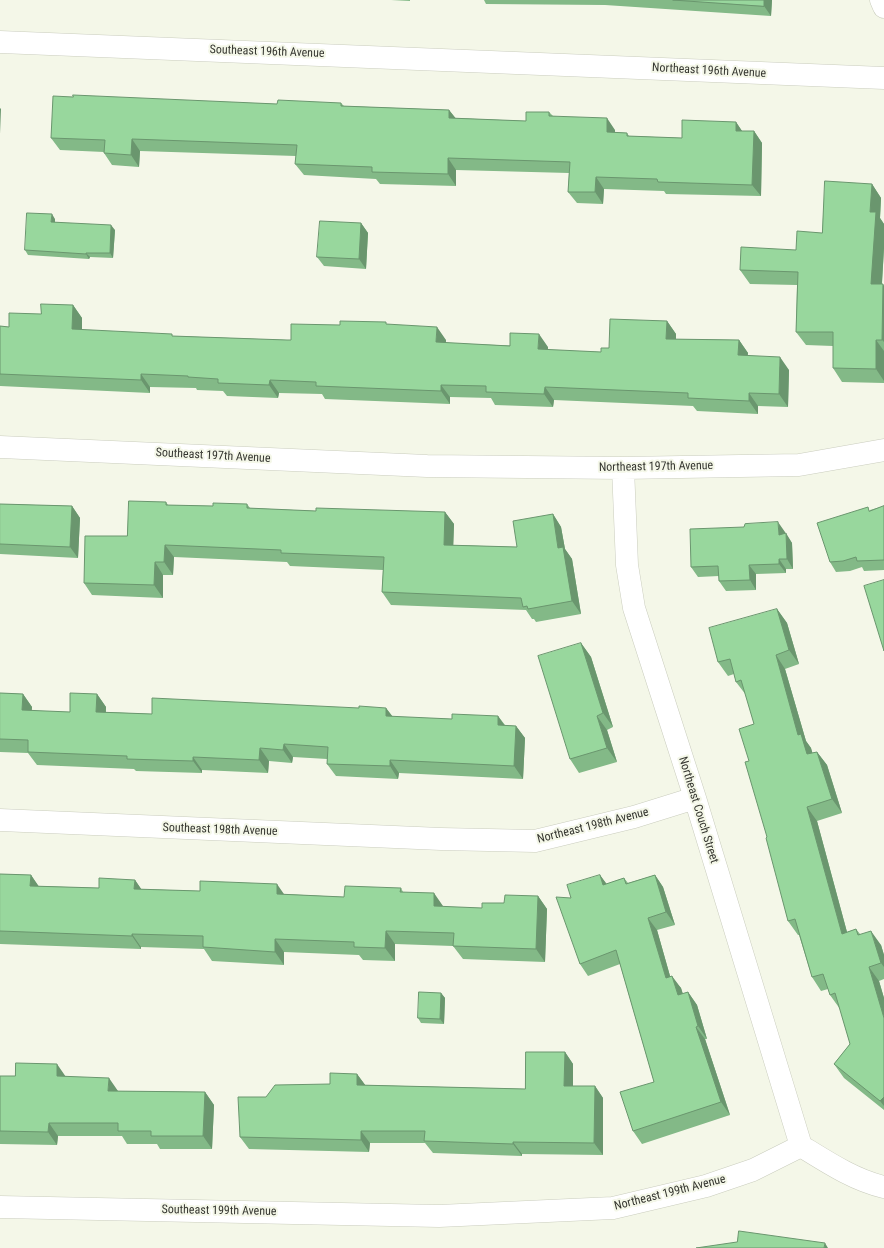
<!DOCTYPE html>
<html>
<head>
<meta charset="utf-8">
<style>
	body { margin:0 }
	canvas { display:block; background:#f4f7e8 }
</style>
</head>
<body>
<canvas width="884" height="1248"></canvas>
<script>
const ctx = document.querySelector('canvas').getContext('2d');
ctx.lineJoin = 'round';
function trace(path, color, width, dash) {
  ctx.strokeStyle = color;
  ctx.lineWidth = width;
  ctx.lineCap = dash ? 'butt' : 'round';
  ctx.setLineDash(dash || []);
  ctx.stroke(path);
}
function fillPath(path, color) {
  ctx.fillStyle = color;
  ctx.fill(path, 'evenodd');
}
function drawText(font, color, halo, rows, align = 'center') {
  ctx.font = font + ' "Roboto Condensed",sans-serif';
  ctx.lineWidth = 4;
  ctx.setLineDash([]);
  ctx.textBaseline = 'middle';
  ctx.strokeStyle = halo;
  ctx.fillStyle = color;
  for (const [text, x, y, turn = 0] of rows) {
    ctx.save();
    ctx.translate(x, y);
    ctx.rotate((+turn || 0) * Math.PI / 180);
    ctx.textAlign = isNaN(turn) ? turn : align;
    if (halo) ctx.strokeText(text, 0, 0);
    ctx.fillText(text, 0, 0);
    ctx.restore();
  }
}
const minor = new Path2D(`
	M881,0L884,7
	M0,42L884,78
	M0,447L427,466L623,468L799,465L884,450
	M623,468L627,565L634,608L695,798L801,1146
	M0,820L441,839L535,841L634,817L695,798
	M801,1146C827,1162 854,1180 884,1187
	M0,1207L439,1216L613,1208L706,1186L753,1170L801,1146`);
trace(minor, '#cacdbe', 23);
trace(minor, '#fff', 22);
fillPath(new Path2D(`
	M391,0H410V1Z
	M484,0H772L771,16L605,5L486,4Z
	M73,97L277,104L341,103L344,106L449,110L455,118L526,121L549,112L553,116L615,130V132L627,133L629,136L682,138L736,122L742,131H754L762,143L761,196L666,194L664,191L604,189L603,204L577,203L568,192L569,173L456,170V186L380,184L376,179L304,175L295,164L296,156L140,151L139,167L112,165L104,153V152L60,150L51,138Z
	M872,184L881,198L880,218L884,224V248L882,284L884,286V383L842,382L833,368V346L806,345L796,332L797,285L750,284L740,270L796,250L822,233Z
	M55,219V222L115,230L113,258L90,257L89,259L28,255L25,250Z
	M361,223L368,233L366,269L324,266L317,257Z
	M73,305L82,318V330L174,336L287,340H291L340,325L388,324L446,340V343L548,347V350L601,352L667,321L676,334V339L739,340L748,353L747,355L789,370L788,407L758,406V414L697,411L693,406L554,400L553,407L495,405L491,398L450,397V404L325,399L322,394L279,393L278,398L227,396L223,391L197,390L196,388L150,387V393L0,386V326L9,327L41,314Z
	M166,502L168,505L213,506L247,504L250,508L316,511L445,512L454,524L453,545L517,547L553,514L561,527L565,549L572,559L581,614L536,622L534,619H532L526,610L391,605L382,592L383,570L290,566L287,562L174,557L173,575H163V598L92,595L84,583L127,536Z
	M0,504L72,506L80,518L78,558L0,554Z
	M884,506V570L864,571L862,567L850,571L836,572L830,562L870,510Z
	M785,532V533L792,543L793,569H786V573L756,574V590L726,591L719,581V576L698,577L691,567Z
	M777,609L787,623L799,664L785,669L806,741L811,748L812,753L817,752L827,765L842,813L817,821L847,932L856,929L860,934L881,945L884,955V979L879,981L884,998V1110L844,1078L834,1064L850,1044L840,1009L830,995L828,989L821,991L812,977L799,935H798L788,921L749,761L754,724L746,695L736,682L734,674L728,676L718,662Z
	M581,643L591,657L613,727L607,730L617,762L579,773L570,759Z
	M0,693L23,694L32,707L31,711L70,712L97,694L106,707V712L152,714L386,708L393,717L452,719L498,716L505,725L516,726L525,738L523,779L399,773L398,779L336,776L327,764V759L293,757L292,763L269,761L268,773L202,770V773L136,771L134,769L37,765L28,753L0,752Z
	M0,874L31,875L38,886L99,888L135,880L141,889L284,894L344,897L401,888L403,892L443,907L482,908L538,896L547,909L545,962L463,959L453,946L395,944V961L363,960L359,955L284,952V965L212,961L204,949L141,947V949L0,944Z
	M600,875L606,884L624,878L628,883L655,875L663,887L675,925L657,930L670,976L681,988L683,994L688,992L697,1005L707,1039H705L730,1115L642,1144L633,1131L654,1082L620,964L588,976L580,964L571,898Z
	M441,993L445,998L444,1024L421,1023L418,1018Z
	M565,1052L573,1064V1086H595L603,1098V1155L522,1154V1156L433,1153L425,1143H370L369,1152L249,1149L240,1137L266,1097L330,1084L357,1074L365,1085L525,1089Z
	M0,1076H66L118,1091L205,1092L214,1105L212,1149H160L157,1144H127L122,1136H58L57,1145L0,1144Z`), '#83b987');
fillPath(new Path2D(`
	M764,0H772L771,16L764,6Z
	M0,108L1,109L0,134Z
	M449,110L458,121L449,118Z
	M607,118L615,130V144L607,132Z
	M736,122L744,134L736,131Z
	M754,131L762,143L761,196L752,185Z
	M132,139L140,151L139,167L131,155Z
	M448,158L456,170V186L448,174Z
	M596,177L604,189L603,204L595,192Z
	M872,184L881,198L880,218L884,224V248L881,298L871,284L870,212Z
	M52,214L55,219V227L51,222Z
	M361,223L368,233L366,269L359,259Z
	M111,225L115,230L113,258L110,253Z
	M86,253L90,257L89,259L86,254Z
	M883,284L884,286V342L882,340Z
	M73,305L82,318V342L72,329Z
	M667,321L676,334V352L666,339Z
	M437,327L446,340L445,355L436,342Z
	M539,334L548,347L547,362L538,349Z
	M739,340L748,353L747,368L738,355Z
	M876,340L884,351V381L876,369Z
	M780,357L789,370L788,407L779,394Z
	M141,374L150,387V393L141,380Z
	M270,380L279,393L278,398L269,385Z
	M441,385L450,397V404L441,391Z
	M545,387L554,400L553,407L544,394Z
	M749,393L758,406V414L749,401Z
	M72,506L80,518L78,558L70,547Z
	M445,512L454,524L453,557L444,545Z
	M553,514L561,527L565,549L572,559L581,614L572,601L558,548Z
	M778,522L785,532L786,545L779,535Z
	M786,533L792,543L793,569L787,559Z
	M165,545L174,557L173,575L164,562Z
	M779,559L786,569V573L779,564Z
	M155,562L163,575V598L154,585Z
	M749,565L756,574V590L750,580Z
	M777,609L787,623L799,664L789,650Z
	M581,643L591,657L613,727L603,713Z
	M776,655L785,669L806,741L811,748L817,768L807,754L798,735Z
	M23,694L32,707L31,723L22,710Z
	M97,694L106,707L105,725L96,712Z
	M386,708L395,720L386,716Z
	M498,716L507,729L498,725Z
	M597,716L607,730L617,762L607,748Z
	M516,726L525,738L523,779L514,766Z
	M284,744L293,757L292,763L283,750Z
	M260,748L269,761L268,773L259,760Z
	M817,752L827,765L842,813L832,799Z
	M193,757L202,770V773L193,761Z
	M390,760L399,773L398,779L390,766Z
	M807,807L817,821L851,947L842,934Z
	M31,875L40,888L30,886Z
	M600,875L609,887L603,885Z
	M655,875L663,887L675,925L666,912Z
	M135,880L144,893L134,889Z
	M277,884L286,897L277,894Z
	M434,893L443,906H434Z
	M538,896L547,909L545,962L536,949Z
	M648,918L657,930L674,990L666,978Z
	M386,931L395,944V961L385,948Z
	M871,931L881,945L884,955V967L881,963Z
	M132,934L141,947V949L132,936Z
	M275,939L284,952V965L275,952Z
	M869,967L879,981L884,998V1018Z
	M672,976L681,988L687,1008L678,995Z
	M688,992L697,1005L707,1039L698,1026Z
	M441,993L445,998L444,1024L440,1019Z
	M696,1027L705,1039L730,1115L721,1102Z
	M565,1052L573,1064V1098L564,1086Z
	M57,1064L66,1077L57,1076Z
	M357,1074L366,1086L357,1085Z
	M109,1078L118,1091H108Z
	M595,1086L603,1098V1155L594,1143Z
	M205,1092L214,1105L212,1149L203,1136Z
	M884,1097V1106L880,1101Z
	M49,1123L58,1136L57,1145L48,1132Z
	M361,1131L370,1143L369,1152L361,1140Z
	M513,1142L522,1154V1156L513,1144Z
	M825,1243L828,1248H824Z`), '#6a966e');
const building = new Path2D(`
	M673,0H764V6Z
	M73,95L277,104L278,100L341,103V106L449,110V118L526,121V112H549V116L607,118V132L627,133V136L682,138V120L736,122V131H754L752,185L658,182L657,179L596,177L595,192H568L570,162L448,158V174L372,172V167L295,164L297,145L132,139L131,155L104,153L105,140L51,138L53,96L73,97Z
	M825,181L872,184L870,212H876L871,284H883L882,340H876V369L833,368V332H796L798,272L740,270L741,247L796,250L797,231L822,233Z
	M27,213L52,214L51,222L111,225L110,253H86V254L25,250Z
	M320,221L361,223L359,259L317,257Z
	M41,304L73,305L72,329L172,334V336L287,340H291V324L340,325V321L386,322V324L437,327L436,342L510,346V333L539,334L538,349L601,352V348H609L610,319L667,321L666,339L739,340L738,355L780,357L779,394L749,393V401L688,398V393L545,387L544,394L486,392V386L441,385V391L316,386V382L270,380L269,385L218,383V379L188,377V376L141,374V380L0,374V326L9,327V313L41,314Z
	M129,501L166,502V505L213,506V503L247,504V508L316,511V508L445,512L444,545L517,547L513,521L553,514L558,548L563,547L572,601L528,609L527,606L523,607L521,598L382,592L384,557L281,553V550L165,545L164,562H155L154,585L84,583L85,536H127Z
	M0,504L72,506L70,547L0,544Z
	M884,506V560L857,561L856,557L843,561L830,562L817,523L868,507L869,511Z
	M778,522L779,535L786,533L787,559H779V564L749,565L750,580L719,581L718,566L691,567L690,529L744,527L745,524Z
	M884,580V651L864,586Z
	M777,609L789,650L776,655L798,735L801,734L807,754L817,752L832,799L807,807L842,934L856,929L858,935L871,931L881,963L869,967L884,1018V1097L880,1101L834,1064L850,1044L835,993L830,995L823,974L812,977L795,919L788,921L766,838L767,837L745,762L749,761L739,729L754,724L741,680L736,682L730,659L718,662L709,628Z
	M581,643L603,713L597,716L607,748L570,759L538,656Z
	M0,693L23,694L22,710L70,712V693L97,694L96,712L152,714V698L359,708V706L386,708V716L452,719V714L498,716V725L516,726L514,766L390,760V766L327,764L328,747L284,744L283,750L260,748L259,760L193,757V761L127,759V756L28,752V740L0,739Z
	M0,874L31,875L30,886L99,888V878L135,880L134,889L200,891V881L277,884V894L344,897L345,886L401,888L400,892L434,893V906L482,908V903H504L505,895L538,896L536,949L453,946L454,933L386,931L385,948L354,947V942L275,939V952L203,947V936L132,934V936L0,931Z
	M600,875L603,885L624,878L626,884L655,875L666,912L648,918L666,978L672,976L678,995L688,992L698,1026L696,1027L721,1102L633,1131L620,1092L654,1082L616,950L580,964L556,897L571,898L567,885Z
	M419,992L441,993L440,1019L418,1018Z
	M526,1052H565L564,1086H595L594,1143L513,1142V1144L424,1141L425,1131H361V1140L240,1137L238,1097H266L275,1085L330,1084V1073L357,1074V1085L525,1089Z
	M16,1063L57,1064V1076L109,1078L108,1091L205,1092L203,1136H151V1131H118V1123H49L48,1132L0,1131V1076H15Z
	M739,1231L825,1243L824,1248H696L737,1242Z`);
fillPath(building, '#98d79d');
trace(building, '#6a966e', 1);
drawText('12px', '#353630', '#f4f7e8', [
	["Southeast 196th Avenue",267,52,2],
	["Northeast 196th Avenue",709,71,3],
	["Southeast 197th Avenue",213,456,3],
	["Northeast 197th Avenue",656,467,-1],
	["Northeast Couch Street",698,810,73],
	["Northeast 198th Avenue",593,826,-14],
	["Southeast 198th Avenue",220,830,2],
	["Northeast 199th Avenue",670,1193,-14],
	["Southeast 199th Avenue",219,1211,1]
]);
</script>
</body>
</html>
